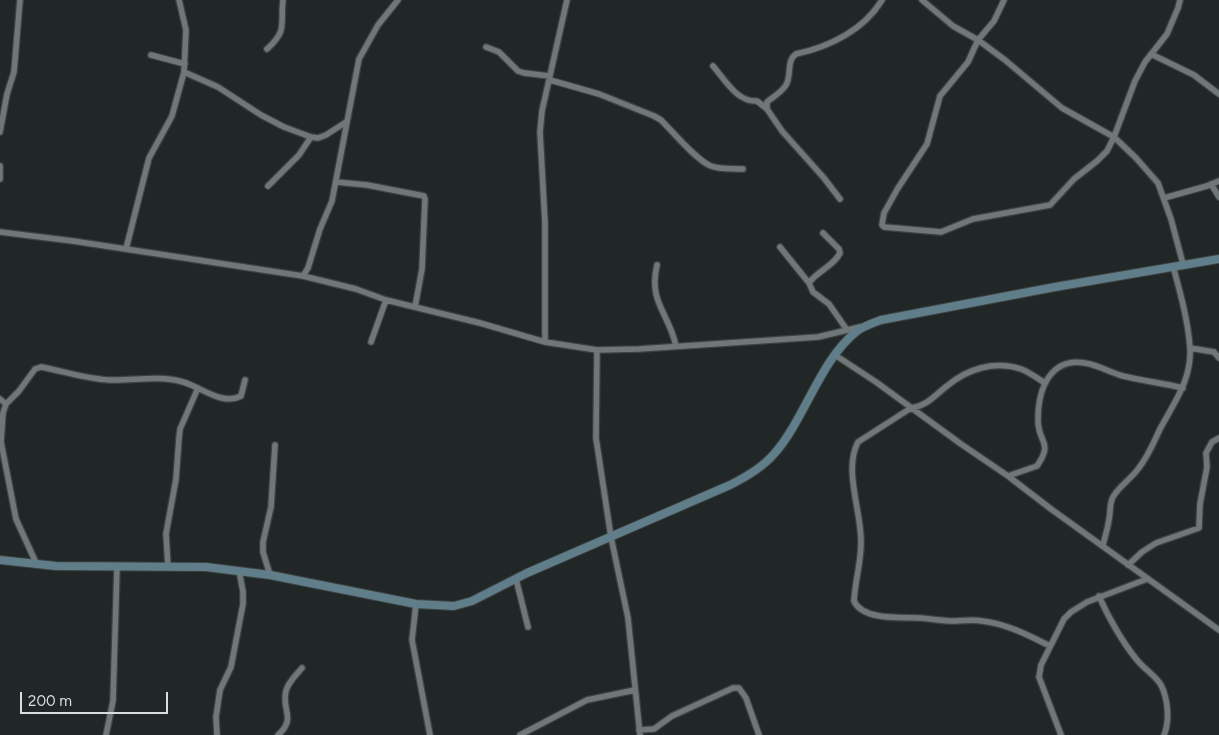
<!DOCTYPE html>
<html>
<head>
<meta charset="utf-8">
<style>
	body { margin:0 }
	#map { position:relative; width:1219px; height:735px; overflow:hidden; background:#212727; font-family:Figtree,sans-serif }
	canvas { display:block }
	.scale { position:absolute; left:20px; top:692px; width:148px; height:22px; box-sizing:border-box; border:2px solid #d9dddd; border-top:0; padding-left:6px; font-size:15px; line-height:18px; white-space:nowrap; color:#d9dddd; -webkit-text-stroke:4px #212727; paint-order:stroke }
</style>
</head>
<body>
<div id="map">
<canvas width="1219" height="735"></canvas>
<div class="scale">200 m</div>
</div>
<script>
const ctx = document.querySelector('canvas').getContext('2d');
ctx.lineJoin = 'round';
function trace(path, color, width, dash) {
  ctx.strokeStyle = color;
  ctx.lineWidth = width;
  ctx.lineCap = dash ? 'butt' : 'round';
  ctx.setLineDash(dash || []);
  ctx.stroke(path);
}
const street = new Path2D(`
	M922,0L953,26L978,40L1005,60L1062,108L1114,137L1136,158L1158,183L1171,219L1183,264
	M1004,0L994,21L978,40L968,62L940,96L927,144L898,188L884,213L882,225L884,227L941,232L973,219L1050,205L1074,179L1097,161L1107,151L1114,137L1135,81L1145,62L1167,34L1178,8L1180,0
	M486,47L499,52L518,71L524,73L550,76
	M267,49C288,30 280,25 283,0
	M1151,54L1194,75L1219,94
	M151,55L185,64
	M713,66C726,81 737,102 757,101L767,109
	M184,72L218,87L261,115L284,127L311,137L318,138L326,135L346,122
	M550,80L599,94L654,116L661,120C673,132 697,161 711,166C721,170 733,168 743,169
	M0,132L7,94L14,72L20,0
	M0,166V179
	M336,182L367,185L424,196L425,199L422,269L415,307
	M1211,184L1219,197
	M268,186L299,155L311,137
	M1164,198L1207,186L1219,181
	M840,199L824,178L782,131L767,109V102C773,97 782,92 786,85C792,75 786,61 796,54C829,47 864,30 882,0
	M0,232L73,241L303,276L356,289L386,300L480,323L545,342L597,350L639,349L818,337L860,327
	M823,233L839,249L840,253C834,266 817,271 809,283L813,292L829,304L847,330
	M780,247L809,283
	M126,249L149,158L172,116L184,72L186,30L179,0
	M657,265C648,302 669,313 676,346
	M303,276L308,268L320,229L332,201L359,59L378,25L398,0
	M371,342L386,300
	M545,342V223L540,132L542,111L567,0
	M1190,348L1214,352L1219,358
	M597,350L596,438L611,537L628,618L640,735
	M835,355L876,382L961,444L1008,476L1051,509L1219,630
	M1045,383C1037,378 1029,372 1021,369C995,360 967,369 947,386C935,395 927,406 911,408L858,442C843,470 862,513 861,543C861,563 855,581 854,601C863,621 902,617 921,618C932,619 944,621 955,621C964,621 973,619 982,621C1007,624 1028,635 1050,646
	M0,399L6,404
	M1008,476L1037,466C1054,441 1038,444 1038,420C1038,388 1051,354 1090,364C1101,367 1112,373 1123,376C1143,381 1163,383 1183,388
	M1103,545C1105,536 1108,528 1109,519C1111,512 1109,504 1113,497C1119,486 1131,479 1138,469C1148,457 1154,442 1160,429C1174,403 1192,379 1190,348C1188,320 1180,292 1173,266
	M37,565L16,519L1,442L3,413L6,404L19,391L35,369L41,367C63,371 86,379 109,380C134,381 158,375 183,382C201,387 222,406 241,396L245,380
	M1128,565L1142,552L1156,543L1199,528L1200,504L1207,467L1206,453L1212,442L1219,438
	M168,566L166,534L176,479L179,438L180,429L198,388
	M270,575L263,552V542L271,507L275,445
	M516,579L528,627
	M1099,596C1108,617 1123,643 1137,660C1144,669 1156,676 1161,685C1168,699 1170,721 1164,735
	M416,604L412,640L430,735
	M639,730L654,729L672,716L733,688H739L746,698L759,735
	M106,735L113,701L117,567
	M217,735L216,717L220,690L231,667L243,604V592L239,570
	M278,735C297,718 281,710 286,691C288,682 296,675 302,668
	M520,735L587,700L635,690
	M1061,735L1039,677L1041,665L1064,619L1071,612L1087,602L1147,579`);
const secondary = new Path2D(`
	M0,560L56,566L206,567L270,575L416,604L454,606L472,601L527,573L730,485C746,477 762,468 774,454C805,419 820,360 857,331C864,326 873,323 881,320L1055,287L1219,259`);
trace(street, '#3c4141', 8);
trace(secondary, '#3c4141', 10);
trace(street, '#707778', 5.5);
trace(secondary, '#607e89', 8);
</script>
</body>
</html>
